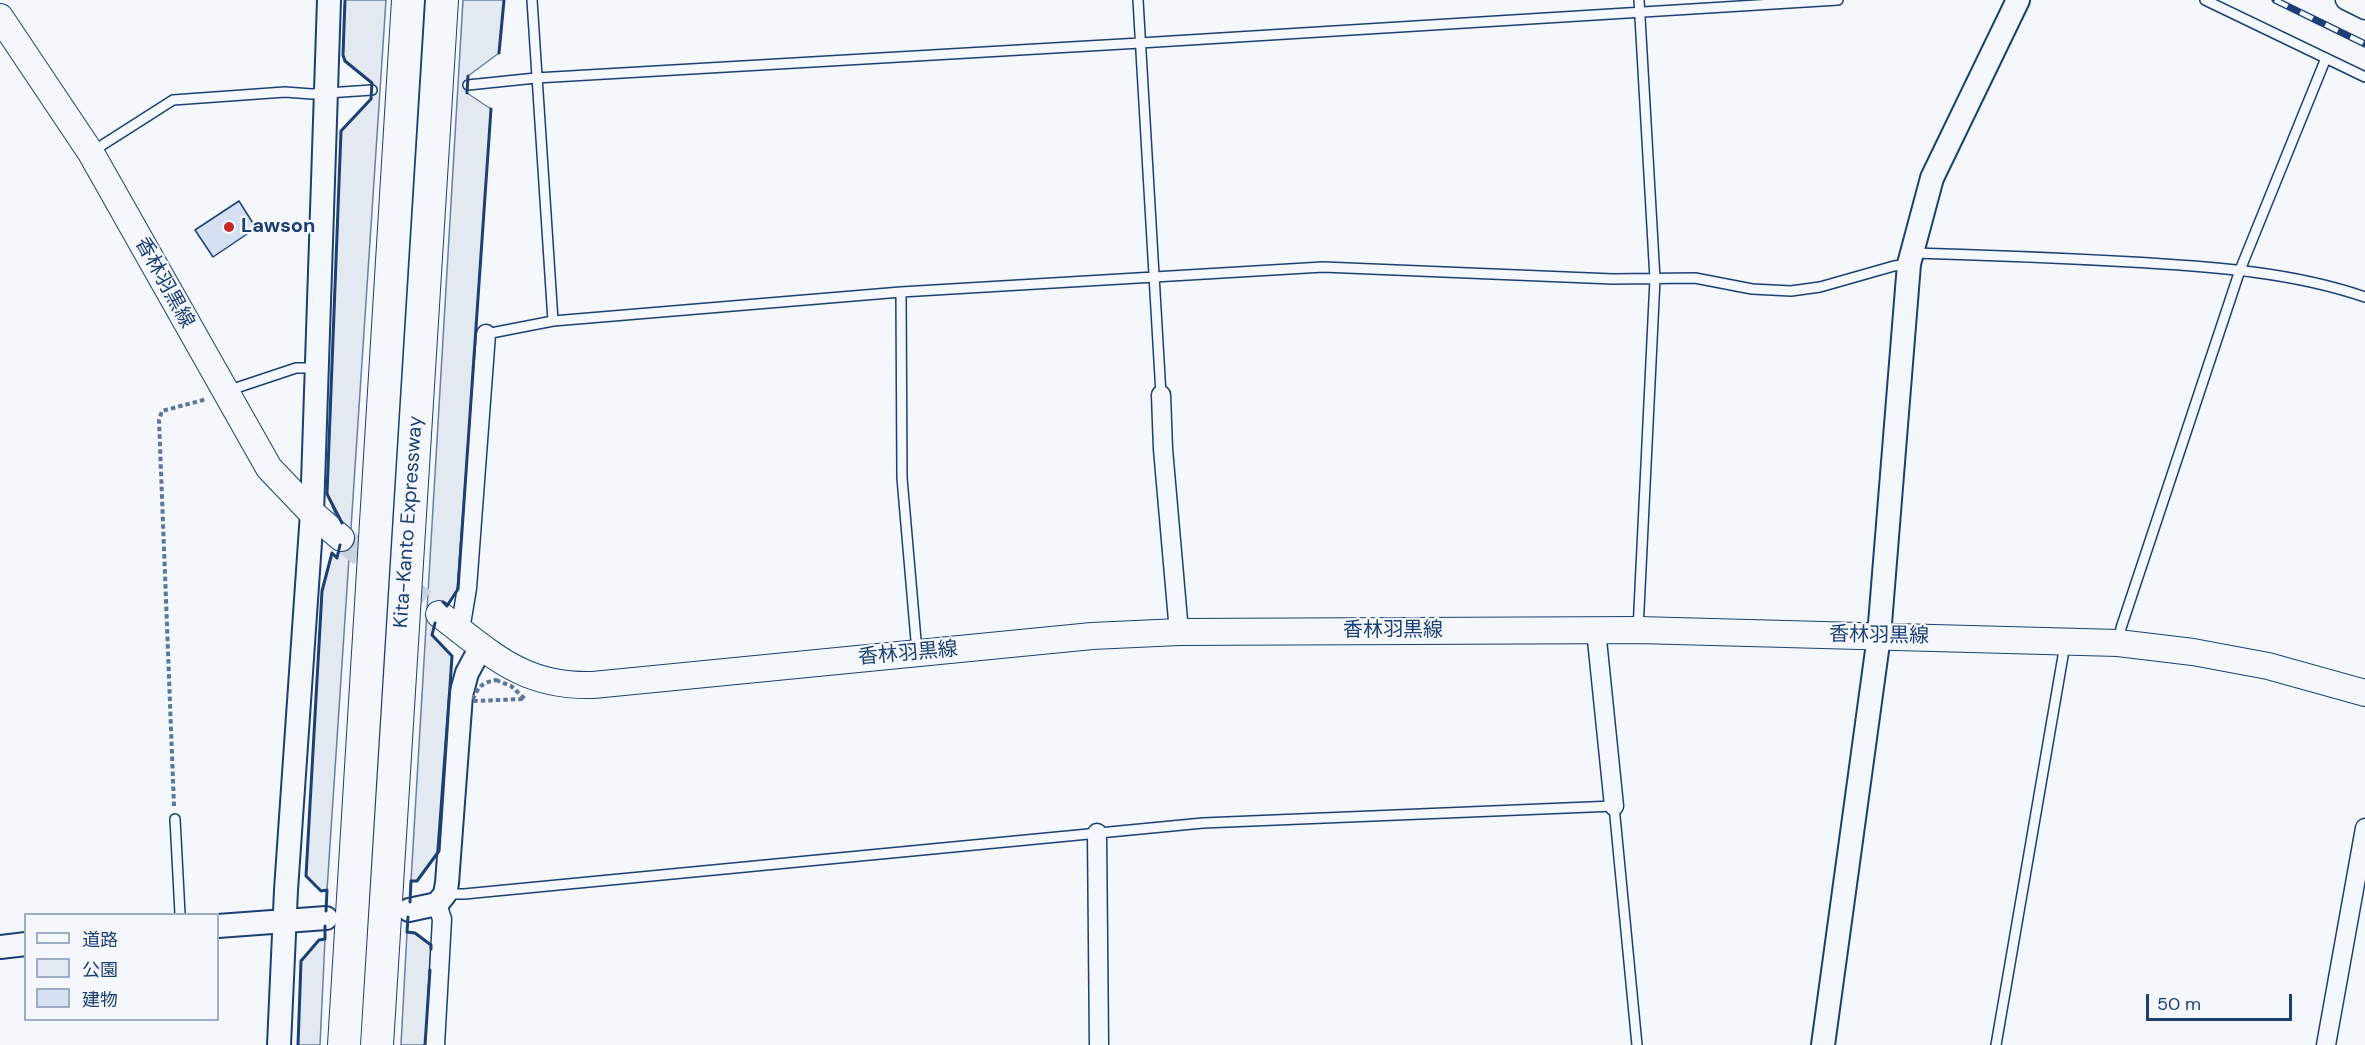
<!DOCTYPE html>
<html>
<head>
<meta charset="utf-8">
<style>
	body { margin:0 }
	#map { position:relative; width:2365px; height:1045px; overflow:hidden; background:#f4f7fb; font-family:"DM Sans","Noto Sans JP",sans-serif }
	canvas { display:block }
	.legend { position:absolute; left:24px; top:913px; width:195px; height:108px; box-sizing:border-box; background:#f4f7fb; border:2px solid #9eadc5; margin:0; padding:8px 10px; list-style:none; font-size:18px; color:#1d3f73 }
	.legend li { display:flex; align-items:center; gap:12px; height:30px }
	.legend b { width:30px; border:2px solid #9eadc5 }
	.scale { position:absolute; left:2146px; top:994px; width:146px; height:27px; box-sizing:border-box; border:3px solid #1d3f73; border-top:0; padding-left:8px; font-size:18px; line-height:21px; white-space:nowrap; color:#1d3f73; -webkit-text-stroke:4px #f4f7fb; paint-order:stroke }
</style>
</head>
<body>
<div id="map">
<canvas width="2365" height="1045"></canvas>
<ul class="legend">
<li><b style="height:8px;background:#f4f7fb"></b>道路</li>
<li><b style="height:16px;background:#e3e9f0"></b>公園</li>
<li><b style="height:16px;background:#d5e0f0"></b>建物</li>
</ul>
<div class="scale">50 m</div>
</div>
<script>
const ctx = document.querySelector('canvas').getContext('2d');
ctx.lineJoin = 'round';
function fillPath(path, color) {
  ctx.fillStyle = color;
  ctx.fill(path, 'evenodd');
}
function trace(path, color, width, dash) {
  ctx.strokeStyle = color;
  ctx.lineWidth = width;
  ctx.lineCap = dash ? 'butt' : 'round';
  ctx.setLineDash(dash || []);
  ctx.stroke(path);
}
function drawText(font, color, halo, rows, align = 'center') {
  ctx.font = font + ' "DM Sans","Noto Sans JP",sans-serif';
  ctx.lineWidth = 4.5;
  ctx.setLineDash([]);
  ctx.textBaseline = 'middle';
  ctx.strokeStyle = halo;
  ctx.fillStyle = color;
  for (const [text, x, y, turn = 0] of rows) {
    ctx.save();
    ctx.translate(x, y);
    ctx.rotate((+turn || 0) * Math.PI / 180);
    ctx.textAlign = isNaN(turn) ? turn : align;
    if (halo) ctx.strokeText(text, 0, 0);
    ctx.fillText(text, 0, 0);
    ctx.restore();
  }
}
const green = new Path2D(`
	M345,0H386L327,890L321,891L306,876L322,591L332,553L337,557C343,530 338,519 327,494L341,131L371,99L372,83L345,61L343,55Z
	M463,0H504L499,53L468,76L467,93L491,109L458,589L447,606L442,602L432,635L452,656L439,851L417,881H411Z
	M407,932L415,933L431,945L425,1045H401Z
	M325,939L320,1045H298L301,961L319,940Z`);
fillPath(green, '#e3e9f0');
trace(green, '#687fa3', 1.5);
const building = new Path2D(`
	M239,201L256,228L213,257L195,230Z`);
fillPath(building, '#d5e0f0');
trace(building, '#1d3f73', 1.5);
trace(new Path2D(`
	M341,538L439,614`), '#c9d2e0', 26, [26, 13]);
const service = new Path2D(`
	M532,0L553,321
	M1138,0L1161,395
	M2205,0L2365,77
	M468,85L536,78L1140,43L1838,0
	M93,151L173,100L285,92L312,94L372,90
	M1914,253C1987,255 2059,258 2132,262C2211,267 2289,271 2365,297
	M901,292L902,478L917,652
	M486,334L553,321L901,292L1323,267L1613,279L1695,278L1752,289L1791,291L1820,287L1894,266L1909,264
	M227,391L296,368H317
	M1638,630L1655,279L1639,0
	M2119,641L2121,628L2240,270L2326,58
	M175,819L180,914
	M445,894H464L1203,823L1614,806L1637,1045
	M1996,1045L2063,656L2064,644`);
const minor = new Path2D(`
	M2345,0L2365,10
	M1161,395L1163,449L1179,632
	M460,630L467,588L486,334
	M1596,630L1614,806
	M1097,833L1099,1045
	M435,1045L442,919L437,904
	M2326,1045L2365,828`);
const tertiary = new Path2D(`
	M409,910L437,904L445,894L447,883L461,695L467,673L481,647
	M218,926L326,918
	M0,947L26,944
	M279,1045L286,890L312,513L329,0
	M1823,1045L1879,636L1909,264L1932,178L2018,0`);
const secondary = new Path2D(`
	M0,17L91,153L269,468L312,513L341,538
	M439,614C492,654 522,687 593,685L1092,636L1179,632L1638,630L2118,643L2193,652L2268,666L2365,693`);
const motorway = new Path2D(`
	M344,1045L408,0
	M377,1045L442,0`);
trace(service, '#1d3f73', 12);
trace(minor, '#1d3f73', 21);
trace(tertiary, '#1d3f73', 26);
trace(secondary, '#1d3f73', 28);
trace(motorway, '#1d3f73', 34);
trace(new Path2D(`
	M496,680L511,686L525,699L472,701C478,687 481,683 496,680Z
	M174,806L159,420L162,411L207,399`), '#5e769c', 4, [4.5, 3]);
trace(service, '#f4f7fb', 9);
trace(minor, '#f4f7fb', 18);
trace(tertiary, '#f4f7fb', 22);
trace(secondary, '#f4f7fb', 26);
trace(motorway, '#f4f7fb', 32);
const rail = new Path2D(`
	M2275,0L2365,44`);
trace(rail, '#1d3f73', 7);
trace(rail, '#f4f7fb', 4.5, [14]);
trace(new Path2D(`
	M499,53L504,0
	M467,93L468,76
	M342,523L327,494L341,131L371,99L372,83L345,61L343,55L345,0
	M443,602L447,606L458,589L491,109
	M410,902L411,881H417L439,851L452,656L432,635L435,623
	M326,911L327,890L321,891L306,876L322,591L332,553L337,558L340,545
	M408,917L407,932L415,933L431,945V949
	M298,1045L301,961L319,940L325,939V926
	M425,1045L430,970`), '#1d3f73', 3);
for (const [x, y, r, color] of [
	[229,227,6,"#c62828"]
]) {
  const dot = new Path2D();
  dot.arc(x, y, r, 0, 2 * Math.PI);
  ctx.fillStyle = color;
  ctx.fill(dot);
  trace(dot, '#f4f7fb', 2);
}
drawText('bold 20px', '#1d3f73', '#f4f7fb', [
	["Lawson",241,227]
], 'left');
drawText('20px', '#1d3f73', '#f4f7fb', [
	["香林羽黒線",164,283,61],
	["Kita-Kanto Expressway",409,522,-86],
	["香林羽黒線",1393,631],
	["香林羽黒線",1879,636,1],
	["香林羽黒線",908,654,-5]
]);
</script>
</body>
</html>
